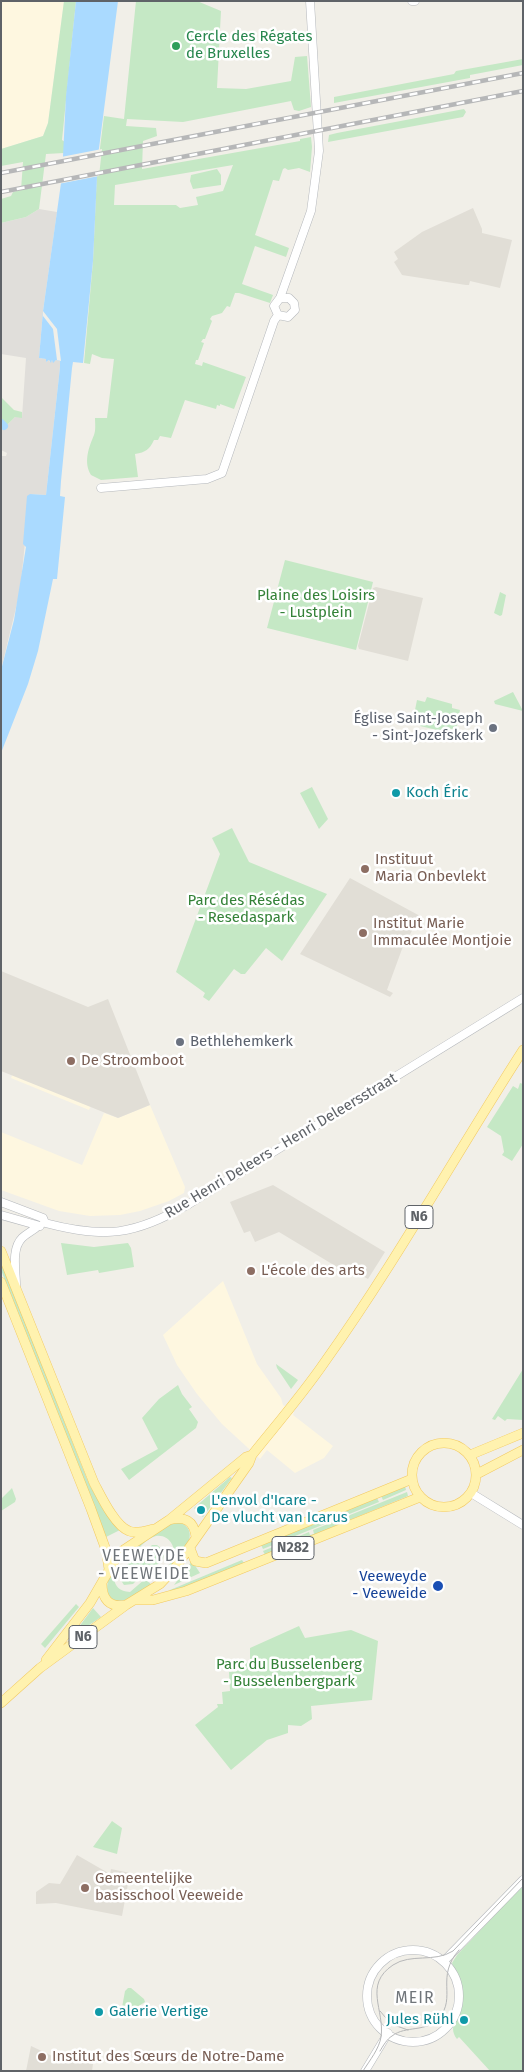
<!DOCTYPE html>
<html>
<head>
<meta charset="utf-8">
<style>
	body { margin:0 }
	#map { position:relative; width:524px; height:2072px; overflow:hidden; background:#f1efe8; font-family:"Fira Sans",sans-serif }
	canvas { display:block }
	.frame { position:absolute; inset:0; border:2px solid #5f6368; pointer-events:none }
</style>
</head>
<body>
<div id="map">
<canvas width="524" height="2072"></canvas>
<div class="frame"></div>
</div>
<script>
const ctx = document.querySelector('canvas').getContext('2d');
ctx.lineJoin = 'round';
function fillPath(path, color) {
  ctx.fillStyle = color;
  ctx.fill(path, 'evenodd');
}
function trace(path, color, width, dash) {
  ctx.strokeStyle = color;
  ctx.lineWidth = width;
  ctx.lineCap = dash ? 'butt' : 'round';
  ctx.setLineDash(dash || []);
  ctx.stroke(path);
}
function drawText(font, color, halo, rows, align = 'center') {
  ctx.font = font + ' "Fira Sans",sans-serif';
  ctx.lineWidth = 5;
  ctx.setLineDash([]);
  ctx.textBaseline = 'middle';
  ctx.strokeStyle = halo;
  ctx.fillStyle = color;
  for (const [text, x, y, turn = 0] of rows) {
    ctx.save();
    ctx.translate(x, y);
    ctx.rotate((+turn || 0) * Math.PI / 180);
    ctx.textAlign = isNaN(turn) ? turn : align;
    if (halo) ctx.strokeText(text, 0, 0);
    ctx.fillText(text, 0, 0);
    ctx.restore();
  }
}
fillPath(new Path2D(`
	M1,1H64L48,123L43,136L1,149Z
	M17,1063L96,1095L89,1110L11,1078Z
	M150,1105L185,1187L184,1193L169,1201L140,1211L120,1215L90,1216L59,1211L1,1190V1132L82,1165L104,1113L118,1118Z
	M223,1281L257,1364L281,1398L283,1405L294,1412L293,1415L333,1446L324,1458L295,1473L267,1450L260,1459L222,1424L197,1394L177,1365L163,1335Z`), '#fef7e0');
fillPath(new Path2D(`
	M39,209L57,212L43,311L39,358L46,359V362L49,360L50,362L53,360V362L56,360L61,361L60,367L46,495L30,494L20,591L1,670V456H6L7,453L1,450V431L15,417H22L26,358L1,354V223L26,217Z`), '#e0deda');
fillPath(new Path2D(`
	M473,208L482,229V233L512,240L500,288L470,281L469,285H466L402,275L394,262L398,259L394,252L422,232Z
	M376,587L423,598L408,661L359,649L358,646L373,588Z
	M350,878L420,916L402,949L387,990L393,993L390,997L300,954Z
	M1,971L88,1007L108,999L150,1105L118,1118L1,1071Z
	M273,1185L385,1252L368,1279L355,1272L352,1276L279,1232L255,1242L250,1231L244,1233L230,1202Z
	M77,1855L110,1874L111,1869L130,1873L122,1916L56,1903L36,1904V1892L49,1883L60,1884Z
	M31,2046L65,2062L67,2060L93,2064L92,2071H26Z`), '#e1ded6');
fillPath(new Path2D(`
	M64,1H76L62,140L65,142L64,153L46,154L39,209L26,217L1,223V199L11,196L13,192L21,190L23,162L1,166V149L43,136L48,123Z
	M136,1H197L221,11L217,88L246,89L291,81L295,57L307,56L311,107L299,111L294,110L291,101L183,122L127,119L126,126L156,128L157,136L143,141L142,169L300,141V139L311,137L312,147L310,172L299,168L288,170L285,168L283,169L279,181L273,180L255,235L289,248L286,257L255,246L242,284L273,295L270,303L239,293H235L230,307L227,306L222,313L212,316L210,319L212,321L205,339H203L201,342L204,343L198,360H196L195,364L202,366L203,362L246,377L234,409L220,404V406L217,405L216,409L185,400L171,438L160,436L158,440H154C149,450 146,452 135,454L138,477L101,480L91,475C83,462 89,447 94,435C96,430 95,423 95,418H107L114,359L102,358L92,354L90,364L84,363L93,261L97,172L104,116L124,119ZM233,165L223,191L196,197L198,205L180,208L176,205H114L115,185Z
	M523,59V65L470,75V78L334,103V97L454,74L456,71Z
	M464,109L466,112L463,117L328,142L329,135L337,133Z
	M217,169L221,175V185L193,189L190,181L191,175Z
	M1,397L14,410L22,412V418L15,417L1,431Z
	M285,560L373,582L356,650L267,628Z
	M500,592L506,595L502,615L500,616L494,613Z
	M513,692L523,711L495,704L494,701Z
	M427,697L452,704V708L460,710L456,730L448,728L446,732L420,726V721L413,720L417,700L425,702Z
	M312,787L328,819L319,829L300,793Z
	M232,828L249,862L327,894L282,961L266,948L245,974H241L234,969L209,1001L203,997L205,993L176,972L220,854L212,838Z
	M520,1083L523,1084V1144L512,1161L502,1155L504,1152L501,1136L487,1127L513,1086L518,1089Z
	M61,1243L94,1247L128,1243L131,1248L134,1267L99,1273L98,1270L67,1275Z
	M1,1261L87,1479L94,1493L120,1530L106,1537L1,1270Z
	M276,1364L298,1380L291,1389L277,1368Z
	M523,1369V1420L507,1419L505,1421L498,1416L495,1420L492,1419Z
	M178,1385L182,1394L192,1407L189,1409L198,1422L196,1428L129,1480L121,1469L158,1449L142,1418L159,1399Z
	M230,1477L232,1478L203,1517L194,1508Z
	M405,1486L406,1490L383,1500L381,1496L377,1498L379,1502L263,1549L261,1545Z
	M12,1488L16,1499L15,1502L1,1511V1499Z
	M407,1492L408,1496L265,1555L263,1551L309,1532L310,1535L314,1534L313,1530Z
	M179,1522C208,1533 171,1567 159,1580L156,1578C162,1572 169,1567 172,1560C178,1548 169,1534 156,1536C147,1538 137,1549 133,1557L126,1551L171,1523Z
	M152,1545H157L162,1549L164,1555L163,1559L144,1578L141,1576L133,1584L124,1585L120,1579L121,1572L133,1558L137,1561Z
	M121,1557L122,1559C112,1570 109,1591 130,1592L145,1579L152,1585C140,1592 124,1607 110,1598C102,1584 113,1570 121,1557Z
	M242,1560L244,1563L192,1586L170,1591V1590Z
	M192,1561L200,1573L174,1585Z
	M76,1604L79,1607L45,1648L41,1644Z
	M93,1608L101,1617L73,1636V1635Z
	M299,1626L305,1638L351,1630L378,1641L372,1700L311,1706L312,1719L301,1726L288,1725V1733L267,1740L231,1770L195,1725L218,1707L217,1704H223L222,1692L230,1691L229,1672L237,1671L250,1660V1648Z
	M112,1821L122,1828L117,1854L93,1847Z
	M523,1885V2071H490L459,2037L457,2039C446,2025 462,2014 462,1997C463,1984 456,1975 452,1963L457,1955Z
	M131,1988L144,1999L145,2002L123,2016L121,2013L125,1991L128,1988Z`), '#c5e8c5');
fillPath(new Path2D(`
	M76,1H118L98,156L93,261L83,363L73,362L72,368L61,481L60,496L65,497L57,579H53L38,651L28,684L1,753V670L14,620L26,547L23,544L27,496L30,494L46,495L60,367V361L56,360L53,363L52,360L51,363L49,360L46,362V359L39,358L43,311L62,176L66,96Z`), '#aadaff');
fillPath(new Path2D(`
	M102,149L99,176L58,184L61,157Z
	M43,311L57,329L61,361L57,360L53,329L43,316Z`), '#f1efe8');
trace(new Path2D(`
	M1,423L4,426`), '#aadaff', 8);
const minor = new Path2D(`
	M412,1H415
	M280,298H289L294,303L295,310L288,317L278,315L274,306L280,298L311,211L319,151L310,1
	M101,488L207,479L222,473L274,321L278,315
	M1,1202L43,1218L45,1223C107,1239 133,1235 189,1204L523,998
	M1,1215L40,1226
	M16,1285C16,1271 11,1249 22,1238C27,1233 33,1231 38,1226
	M471,1493L523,1525
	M367 1996a46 46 0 1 1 92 0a46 46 0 1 1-92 0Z
	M444,1961L523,1880
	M365,2071L388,2033`);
const major = new Path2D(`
	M1,1251L94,1483C101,1496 115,1526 129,1531C136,1534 145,1531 153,1529
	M1,1282L91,1509L106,1550L109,1569
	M412 1475a32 32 0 1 1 64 0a32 32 0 1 1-64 0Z
	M470,1455L523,1433
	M477,1474L523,1450
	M169,1520C184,1516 194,1520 196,1537
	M190,1548L195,1561L206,1563L412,1479
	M102,1583C102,1599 109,1608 126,1605
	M136,1600H153L186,1591L420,1497
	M46,1660L90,1603L119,1553L169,1520L246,1457L252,1455
	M1,1703L40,1668L126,1605L160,1584L175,1568L249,1463L252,1455C276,1425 302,1395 324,1363C396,1262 456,1154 523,1050`);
trace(minor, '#b5b8bc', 9);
trace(major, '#f2c960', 10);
trace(minor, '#fff', 8);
trace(major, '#fff2af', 9);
trace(new Path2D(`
	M380,2011L391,2024L408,2030
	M380,2051C383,2046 387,2039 392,2036C406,2025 426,2033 439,2018C457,1997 435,1977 459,1950
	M363,2071C370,2060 379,2049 381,2037C385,2010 363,1985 393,1965C411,1953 434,1963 453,1951L523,1878`), '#b6b7b8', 1);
const rail = new Path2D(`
	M1,173L523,73
	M1,192L523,91`);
trace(rail, '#b6b7b8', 4.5);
trace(rail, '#fff', 2.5, [8]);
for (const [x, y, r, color] of [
	[176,46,5,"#2e9e5b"],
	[493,728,5,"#6b7280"],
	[396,793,5,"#0f9aa8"],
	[365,869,5,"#8d6e63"],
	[363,933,5,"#8d6e63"],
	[180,1042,5,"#6b7280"],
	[71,1061,5,"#8d6e63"],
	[251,1271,5,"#8d6e63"],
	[201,1510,5,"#0f9aa8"],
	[438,1586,6,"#1a4fb4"],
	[85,1888,5,"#8d6e63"],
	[99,2012,5,"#0f9aa8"],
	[464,2020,5,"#0f9aa8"],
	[42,2057,5,"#8d6e63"]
]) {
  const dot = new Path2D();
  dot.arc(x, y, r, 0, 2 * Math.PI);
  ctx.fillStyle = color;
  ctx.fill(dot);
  trace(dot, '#fff', 2);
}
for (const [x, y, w] of [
	[419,1217,28],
	[293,1548,42],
	[83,1637,28]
]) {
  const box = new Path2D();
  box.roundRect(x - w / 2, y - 11.5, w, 23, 4);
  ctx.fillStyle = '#fff';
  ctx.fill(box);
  trace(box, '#5f6368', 1);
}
drawText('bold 14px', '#5f6368', null, [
	["N6",419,1217],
	["N282",293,1548],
	["N6",83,1637]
]);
drawText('15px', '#27864d', '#fff', [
	["Cercle des Régates",186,37],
	["de Bruxelles",186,54]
], 'left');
drawText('15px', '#348238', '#fff', [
	["Plaine des Loisirs",316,596],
	["- Lustplein",316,613],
	["Parc des Résédas",246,901],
	["- Resedaspark",246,918],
	["Parc du Busselenberg",289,1665],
	["- Busselenbergpark",289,1682]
]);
drawText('15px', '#5b616d', '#fff', [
	["Église Saint-Joseph",483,719],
	["- Sint-Jozefskerk",483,736],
	["Bethlehemkerk",190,1042,"left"]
], 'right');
drawText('15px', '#0d838f', '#fff', [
	["Koch Éric",406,793],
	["L'envol d'Icare -",211,1501],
	["De vlucht van Icarus",211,1518],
	["Galerie Vertige",109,2012],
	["Jules Rühl",454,2020,"right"]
], 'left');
drawText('15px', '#785e54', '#fff', [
	["Instituut",375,860],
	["Maria Onbevlekt",375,877],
	["Institut Marie",373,924],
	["Immaculée Montjoie",373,941],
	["De Stroomboot",81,1061],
	["L'école des arts",261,1271],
	["Gemeentelijke",95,1879],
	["basisschool Veeweide",95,1896],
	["Institut des Sœurs de Notre-Dame",52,2057]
], 'left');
drawText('15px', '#5f6368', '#fff', [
	["Rue Henri Deleers - Henri Deleersstraat",281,1146,-31]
]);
drawText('15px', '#164399', '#fff', [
	["Veeweyde",427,1577],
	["- Veeweide",427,1594]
], 'right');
ctx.letterSpacing = '1px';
drawText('16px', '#70757a', '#fff', [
	["VEEWEYDE",144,1557],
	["- VEEWEIDE",144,1575],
	["MEIR",415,1999]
]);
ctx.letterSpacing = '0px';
</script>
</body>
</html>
